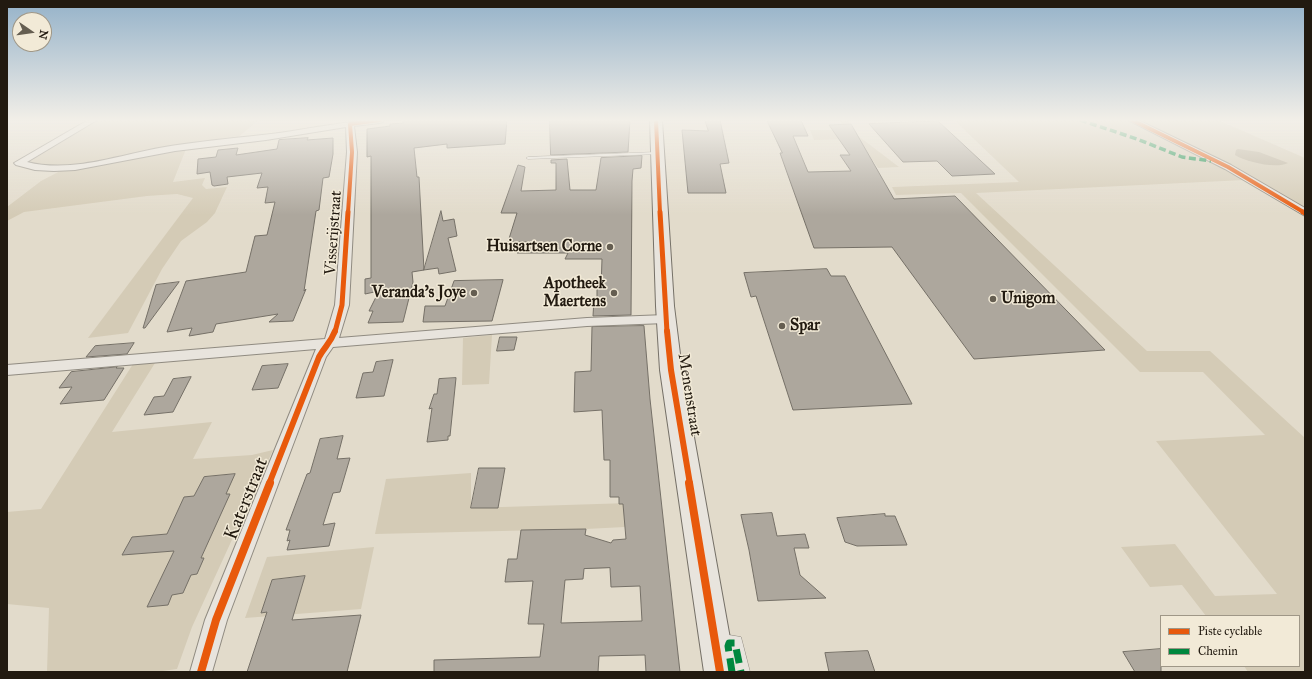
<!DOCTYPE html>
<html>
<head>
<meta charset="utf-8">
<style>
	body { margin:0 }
	#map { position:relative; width:1312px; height:679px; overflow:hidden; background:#e2dbcb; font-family:"IM FELL Great Primer",serif }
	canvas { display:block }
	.frame { position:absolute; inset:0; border:8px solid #221a10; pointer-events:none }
	.legend { position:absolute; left:1160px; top:615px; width:140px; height:52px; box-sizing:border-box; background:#f2ead7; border:1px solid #9f9787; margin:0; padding:5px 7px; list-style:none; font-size:12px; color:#221a10 }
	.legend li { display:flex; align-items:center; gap:8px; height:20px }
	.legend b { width:20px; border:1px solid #9f9787 }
	.north { position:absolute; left:12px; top:12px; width:40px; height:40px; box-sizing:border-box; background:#f2ead7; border:1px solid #9f9787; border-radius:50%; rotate:103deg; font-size:11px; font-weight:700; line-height:16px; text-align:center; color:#221a10 }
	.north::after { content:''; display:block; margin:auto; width:14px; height:18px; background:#655e51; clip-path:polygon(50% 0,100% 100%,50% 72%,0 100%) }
</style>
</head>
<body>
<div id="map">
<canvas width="1312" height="679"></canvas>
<div class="frame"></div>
<ul class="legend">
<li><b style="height:5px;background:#e8590c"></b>Piste cyclable</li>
<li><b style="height:5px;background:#00873e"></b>Chemin</li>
</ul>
<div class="north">N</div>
</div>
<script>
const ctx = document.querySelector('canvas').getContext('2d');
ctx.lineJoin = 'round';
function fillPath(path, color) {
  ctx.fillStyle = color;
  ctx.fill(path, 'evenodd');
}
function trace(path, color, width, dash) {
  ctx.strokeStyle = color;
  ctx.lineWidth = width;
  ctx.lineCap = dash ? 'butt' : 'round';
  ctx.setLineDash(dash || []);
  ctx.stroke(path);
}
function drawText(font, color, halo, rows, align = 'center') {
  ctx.font = font + ' "IM FELL Great Primer",serif';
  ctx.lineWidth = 3;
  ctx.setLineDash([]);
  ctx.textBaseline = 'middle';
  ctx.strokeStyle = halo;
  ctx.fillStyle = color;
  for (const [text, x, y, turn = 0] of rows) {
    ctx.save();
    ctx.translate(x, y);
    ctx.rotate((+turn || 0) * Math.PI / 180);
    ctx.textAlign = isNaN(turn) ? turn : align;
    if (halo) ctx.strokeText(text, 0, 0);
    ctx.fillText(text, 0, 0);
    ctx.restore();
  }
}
fillPath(new Path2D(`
	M97,120H259L236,139L83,164C64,166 44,167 26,162Z
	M839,120H847L857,135L899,167L878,168L857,139L814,140L810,130H845Z
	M954,120H1126L1210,160L1245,180L976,193L1147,351H1210L1305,438V672H1248L1244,666H1299V616H1206L1182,585L1150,587L1121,547L1175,544L1215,596L1277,594L1156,441L1265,435L1203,372H1140L961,193L896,195L892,187L1019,182Z
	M1137,120H1218L1305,158V209L1221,160Z
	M186,149L173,182L205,178L202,185L206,189L227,187L215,213L207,222L181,241L162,269L128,333L88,338L193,198L177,194L147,196L24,212L7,221V207L41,181L62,170Z
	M492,335L489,384L462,385L463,338Z
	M155,363L112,432L212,422L193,459L252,455L273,450L192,627L177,669L156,672H47L49,608L7,604V512L41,509L133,364Z
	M471,473V508L661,502L663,525L586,529L375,534L386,479Z
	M374,547L361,609L245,618L267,557Z`), '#d4cbb6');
fillPath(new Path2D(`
	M1238,149L1259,152L1288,163C1276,169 1246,162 1235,155L1236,150Z`), '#b9af9a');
const building = new Path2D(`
	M403,120H507L505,144L447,148V144L414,148L417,177H419L424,270L412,272L413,282L403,322L368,323L373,311H369L379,291L365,294V279L371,278V156L367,157V129L390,126V124L403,123Z
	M550,120H630L628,152L551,155Z
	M705,120H720L729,163L720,164L726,193H688L682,130L708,131Z
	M767,120H801L808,136H793L808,172L851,171L840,155H850L829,125L851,124L894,199L955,196L1105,350L974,359L892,247L814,248L780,153H782Z
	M938,121L995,174L952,176L937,161L903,162L869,124Z
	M308,138L307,140L333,138V154L329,177L323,178L319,210L316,211L304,291L306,289L293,321L269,322L278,314L216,324L213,332L189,336L192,328L167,332L186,281L246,272L255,236L267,235L275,202L265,203L268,187L257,188L262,173L227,177L228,184L214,186L212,185L210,172L197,174L198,159L216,157L218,150L238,148L236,155L277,149L279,140Z
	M642,156L641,168L633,169L632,181L631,315L593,316L594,299L597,298V288H601L602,259H565L568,253H517L528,242H508L517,213H501L518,165L525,167L521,191L556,190V163H551V160L567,159L570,190H596L601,158Z
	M441,211L443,221L454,219L457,236L448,238L456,271L439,274L438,268L424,270Z
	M827,269L831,276H845L912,404L793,410L756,296L751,297L744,273Z
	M503,280L492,321L423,322L425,306H445L454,281Z
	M179,282L145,328H143L156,285Z
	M644,326L650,399L680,672H646L645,655L599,656L598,672H434V660L540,657L544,624H528L533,581L505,582L508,559H517L521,530L586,529L585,535L611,543L613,540L626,539L623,504H619V497H610V460H604L602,410L574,412L575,372L591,371L592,327ZM610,568L611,587L640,586L642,621L561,623L565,580L583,579L584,569Z
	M500,337H517L514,350L497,351Z
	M134,343L127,354L86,357L95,346Z
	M393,360L384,396L356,398L363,373L373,372L376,362Z
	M288,364L278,388L252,390L262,366Z
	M117,367L116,368H124L104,400L60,404L72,387L59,388L71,372Z
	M191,377L173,412L144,415L154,397L164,396L173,379Z
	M456,378L450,436H448V440L427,442L432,408L429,409L434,394H437L439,379Z
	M343,436L337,459L350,458L340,492L333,493L323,525L335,523L329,546L287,550L290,540L287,541L290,530H286L307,474L310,473L320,439Z
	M479,468H505L498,508H471Z
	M235,474L226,494H230L201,558H204L197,574L191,575L183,593L172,595L168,605L147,607L174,551L122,555L132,537L167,534L184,497L194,496L204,477Z
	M772,513L777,536L805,534L809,548H794L800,575L826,598L758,601L749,550L741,515Z
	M885,514V516H895L907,545L857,546L845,542L837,518Z
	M305,576L292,620L361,615L347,672H247L267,612L261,613L272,580Z
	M1161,649V672H1135L1123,652Z
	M868,651L875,672H829L825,653Z`);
fillPath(building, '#ada79d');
trace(building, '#757067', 1);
const service = new Path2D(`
	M657,152H659V154L528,159L526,158L528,157Z`);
const pedestrian = new Path2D(`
	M729,635L741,637L750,672H723L719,646L723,637Z`);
const minor = new Path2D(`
	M88,120H97L27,162C70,173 117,156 159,148C198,141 239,138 279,133C314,128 349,120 384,120L383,122L380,123L354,126L357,152L349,305L339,338L587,318L666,315L671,316L673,319L671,322L666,323L587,326L333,347L326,357L227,620L212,672H190L205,620L316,349L7,375V365L325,339L335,305L347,152L346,127L266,140L175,151L75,170L54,171L35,170L16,165L14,163Z
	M1128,120H1138L1231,165L1305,208V216L1225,169Z`);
const secondary = new Path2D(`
	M650,120H662L674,306L682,370L736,672H704L660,370L656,306Z`);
trace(service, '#908b81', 1);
trace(pedestrian, '#908b81', 1);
trace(minor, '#908b81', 2);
trace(secondary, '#757067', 2);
fillPath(service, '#e8e4dd');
fillPath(pedestrian, '#e8e4dd');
fillPath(minor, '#e8e4dd');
fillPath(secondary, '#e8e4dd');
trace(new Path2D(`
	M1080,120L1137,139L1182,157L1211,161`), '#00873e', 3.5, [7, 3.5]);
trace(new Path2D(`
	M732,672L728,646L729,643H735L741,672`), '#00873e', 7, [14, 7]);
trace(new Path2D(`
	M656,120L660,213
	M1132,120L1228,167L1305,213
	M348,213L352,152L350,124L380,120`), '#e8590c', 4);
trace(new Path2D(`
	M660,212L667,332
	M1303,212L1305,213
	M335,332L342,305L348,212`), '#e8590c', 5);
trace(new Path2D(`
	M667,331L671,370L690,484
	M269,484L319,357C325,346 330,344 335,331`), '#e8590c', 6);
trace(new Path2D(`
	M689,483L720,672
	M201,672L216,620L270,483`), '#e8590c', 8);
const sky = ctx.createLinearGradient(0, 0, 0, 215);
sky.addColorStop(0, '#95b2c9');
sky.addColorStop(0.56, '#f2efe8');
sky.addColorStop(1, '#f2efe800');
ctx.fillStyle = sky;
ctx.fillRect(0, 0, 1312, 215);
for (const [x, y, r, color] of [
	[610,247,4,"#655e51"],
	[474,293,4,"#655e51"],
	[614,293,4,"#655e51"],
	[993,299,4,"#655e51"],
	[782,326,4,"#655e51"]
]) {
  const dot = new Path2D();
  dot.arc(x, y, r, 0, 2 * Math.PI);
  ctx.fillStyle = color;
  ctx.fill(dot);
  trace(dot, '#f2ead7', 1.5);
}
drawText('16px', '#221a10', '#f2ead7', [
	["Visserijstraat",334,233,-86],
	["Menenstraat",689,395,81]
]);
drawText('bold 16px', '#221a10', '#f2ead7', [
	["Huisartsen Corne",602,247],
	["Apotheek",606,284],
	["Maertens",606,302],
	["Veranda's Joye",466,293],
	["Unigom",1001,299,"left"],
	["Spar",790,326,"left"]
], 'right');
drawText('19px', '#221a10', '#f2ead7', [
	["Katerstraat",247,499,-68]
]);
</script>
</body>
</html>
